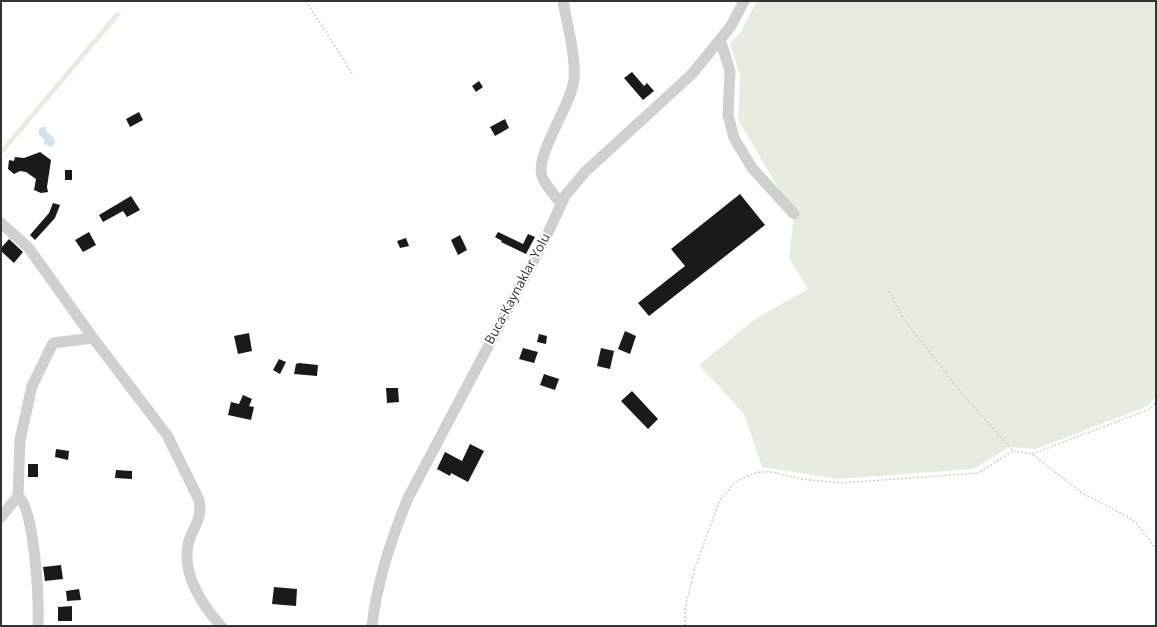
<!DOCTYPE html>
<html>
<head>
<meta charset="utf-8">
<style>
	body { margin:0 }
	#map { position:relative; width:1157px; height:627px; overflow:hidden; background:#fff; font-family:"Open Sans",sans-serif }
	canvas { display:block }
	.frame { position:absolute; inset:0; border:2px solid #333; pointer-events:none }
</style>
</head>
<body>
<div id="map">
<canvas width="1157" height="627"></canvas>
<div class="frame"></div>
</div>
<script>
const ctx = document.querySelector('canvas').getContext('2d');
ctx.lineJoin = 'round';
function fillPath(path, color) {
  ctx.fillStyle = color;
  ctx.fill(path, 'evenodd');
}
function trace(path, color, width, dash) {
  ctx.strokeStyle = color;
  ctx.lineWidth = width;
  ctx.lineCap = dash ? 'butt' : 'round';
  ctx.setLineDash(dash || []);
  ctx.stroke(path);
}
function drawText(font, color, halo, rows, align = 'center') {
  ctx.font = font + ' "Open Sans",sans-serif';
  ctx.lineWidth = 4;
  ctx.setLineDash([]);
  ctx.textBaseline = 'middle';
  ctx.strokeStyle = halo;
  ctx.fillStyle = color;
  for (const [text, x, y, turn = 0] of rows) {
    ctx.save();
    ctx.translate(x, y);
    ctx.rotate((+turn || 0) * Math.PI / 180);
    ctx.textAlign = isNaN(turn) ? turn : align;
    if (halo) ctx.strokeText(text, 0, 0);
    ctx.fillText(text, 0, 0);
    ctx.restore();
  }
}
fillPath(new Path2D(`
	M757,1H1156V396L1148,406L1036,449L1009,447L974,469L837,479L762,467L744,414L699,365L755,319L808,289L789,258L794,214L738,120L740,76L730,44L741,31Z
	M117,11L121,14L1,156V149Z`), '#e6ecdf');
fillPath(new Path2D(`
	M42,127H46V131L54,138L55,143L51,147L44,144V139L39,135V129Z`), '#cfe2ee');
fillPath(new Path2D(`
	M632,72L644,86L647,83L654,91L643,100L624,78Z
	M479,81L483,87L476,92L472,86Z
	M139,112L143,120L130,127L126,119Z
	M505,119L509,128L495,136L490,127Z
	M40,152L51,160L47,187L48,192L41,193L34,190L36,179L26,172L20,171L14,174L8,169L9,160L14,161L15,157L24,158Z
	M65,170H72V180H65Z
	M740,194L765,225L649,316L638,303L685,266L671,249Z
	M131,196L140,210L127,217L123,211L103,222L99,215Z
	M53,203L60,205L55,218L35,240L30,235L49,213Z
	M89,232L96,245L83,252L75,240Z
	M498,232L523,244L528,234L535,237L526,254L501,242L502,241L495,237Z
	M460,235L467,250L458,255L451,240Z
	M406,238L409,246L400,248L397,241Z
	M9,239L23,252L14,263L1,251V248Z
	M625,331L636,336L630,354L618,349Z
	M249,333L252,351L238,354L234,336Z
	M539,334L547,336L546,344L537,342Z
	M523,348L538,352L534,363L519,359Z
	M601,348L614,351L610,369L597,366Z
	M279,359L286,362L280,374L273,370Z
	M299,363L318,365L317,376L294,374L296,364Z
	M544,374L559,379L555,390L540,385Z
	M386,388H398L399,402L387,403Z
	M632,391L658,419L648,429L621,401Z
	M243,395L252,399L249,406L254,407L251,420L228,415L231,402L239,404Z
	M470,444L484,451L468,482L451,473L450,476L437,469L445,452L462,461Z
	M56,449L69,451L68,460L55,457Z
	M28,464H38V477H28Z
	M116,470L132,471V479L115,478Z
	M61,565L63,579L45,581L43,567Z
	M274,587L297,589L296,606L272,604Z
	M79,589L81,600L67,601L66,591Z
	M72,606V621H58V607Z`), '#1a1a1a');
trace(new Path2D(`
	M306,1L352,73
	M888,291L903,318L964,396L1013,451L1032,454L1082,493L1128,517L1137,524L1156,549
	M1032,454L1150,409L1156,402
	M685,626V608L695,568L719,502L734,483L749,475L760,472H773L801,479L841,483L978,473L1013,451`), '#cdcdcd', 1.5, [2, 2]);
trace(new Path2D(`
	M720,39L730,71L728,115L734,138L752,168L794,214
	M561,204C555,196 548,188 543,179C532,157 572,106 574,79C576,55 567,25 563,1
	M1,223L28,247L93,338L167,435L199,500C203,522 192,526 188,545C182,574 202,605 221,626
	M18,496C35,507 39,604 38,626
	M1,517L18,496L20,440L32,386L53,343L93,338
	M372,626C377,581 391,539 408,498L546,237L565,196L585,172L692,74L731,26L744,1`), '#d0d0d0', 11);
drawText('13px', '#333', '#fff', [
	["Buca-Kaynaklar Yolu",518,289,-62]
]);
</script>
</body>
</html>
